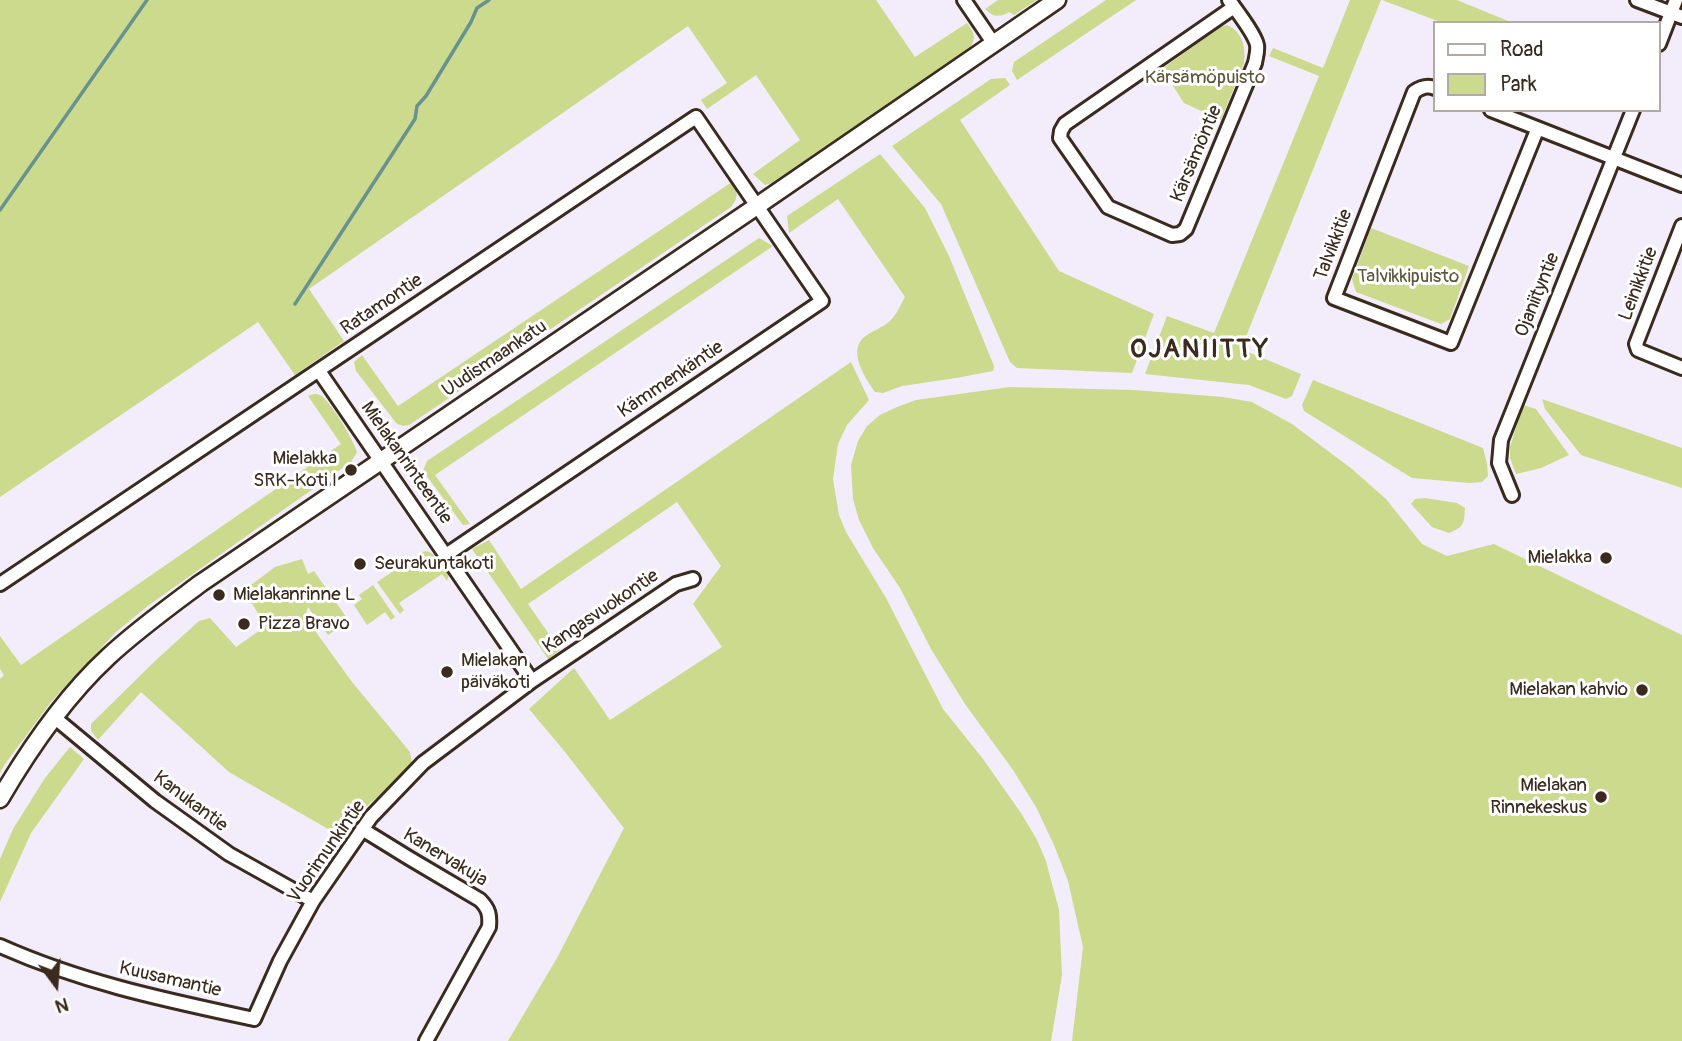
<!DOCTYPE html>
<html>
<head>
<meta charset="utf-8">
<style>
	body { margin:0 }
	#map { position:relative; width:1682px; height:1041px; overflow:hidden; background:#f3ecfa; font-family:Pangolin,sans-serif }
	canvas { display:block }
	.legend { position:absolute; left:1433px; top:21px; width:228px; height:91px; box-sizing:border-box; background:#fff; border:2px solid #b1aaa5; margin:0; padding:9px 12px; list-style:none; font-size:21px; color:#3b2a1e }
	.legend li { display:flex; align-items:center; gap:14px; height:35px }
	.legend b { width:35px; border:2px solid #b1aaa5 }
	.north { position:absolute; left:21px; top:950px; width:70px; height:70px; -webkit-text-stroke:5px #fff; paint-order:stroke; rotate:164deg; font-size:19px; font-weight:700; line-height:28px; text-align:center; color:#3b2a1e }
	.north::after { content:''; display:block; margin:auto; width:24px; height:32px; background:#3b2a1e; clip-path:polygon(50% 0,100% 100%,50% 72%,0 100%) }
</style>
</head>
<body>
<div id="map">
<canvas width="1682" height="1041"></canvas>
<ul class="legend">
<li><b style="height:9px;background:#fff"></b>Road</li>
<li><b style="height:19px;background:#cbda8d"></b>Park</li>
</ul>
<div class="north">N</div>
</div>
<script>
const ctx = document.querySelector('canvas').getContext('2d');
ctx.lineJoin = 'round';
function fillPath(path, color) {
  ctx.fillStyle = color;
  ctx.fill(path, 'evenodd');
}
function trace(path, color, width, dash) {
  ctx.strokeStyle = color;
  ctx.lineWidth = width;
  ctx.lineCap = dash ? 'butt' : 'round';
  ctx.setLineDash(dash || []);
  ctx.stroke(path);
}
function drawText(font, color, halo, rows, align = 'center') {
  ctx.font = font + ' Pangolin,sans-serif';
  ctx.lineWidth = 6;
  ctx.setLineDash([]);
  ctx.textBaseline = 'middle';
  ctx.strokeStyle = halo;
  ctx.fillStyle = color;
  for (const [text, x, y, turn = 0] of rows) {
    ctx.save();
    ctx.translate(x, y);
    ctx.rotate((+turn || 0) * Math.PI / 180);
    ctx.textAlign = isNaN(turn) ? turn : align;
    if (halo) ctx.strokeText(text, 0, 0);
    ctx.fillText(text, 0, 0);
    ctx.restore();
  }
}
fillPath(new Path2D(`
	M0,0H876L915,57L967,23C974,33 977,36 970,48L772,183L765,185L753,174L800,140L756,75L707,109L701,100L727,83L688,26L309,289L344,341L295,375L258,322L0,497Z
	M998,0H1037L1014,15L1009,12C998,18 994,17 985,9Z
	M1106,0H1136L1017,80L1012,71L1014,62Z
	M1350,0H1381L1241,349L1301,374L1292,396L1286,399L1249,385L1145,374L1167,316L1214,333L1319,76L1269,56L1273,48L1323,68Z
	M1382,0H1457L1513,23H1443Z
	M1227,25C1243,32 1246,48 1244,63L1221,120L1184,103L1162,69L1220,27Z
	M1005,78L1010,85L960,120L1059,271L1154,314L1132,373L1017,368L1010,362L941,204L892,146L991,79Z
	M880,154L925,208L949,256L994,366L993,371L956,378L902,386L883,393L875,392C866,379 848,353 863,338C871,331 883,328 891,320C897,314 901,304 905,297L838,199L789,233L787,216Z
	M732,182C738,192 739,197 731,207L409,425L404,426L397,424L356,371L354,362L362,355L398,406Z
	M1371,228L1469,266L1450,319L1441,324L1356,292L1352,279Z
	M759,238L773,246L435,475L470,524L463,525L423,471L427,461Z
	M851,362L869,400L847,425L838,444L833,479L839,515L846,532L886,598L943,709L983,759L1021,813L1037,840L1046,861L1059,910L1062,975L1051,1041H508L557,958L624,828L565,752L529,709L574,668L610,720L722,647L693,604L721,566L677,502L528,604L560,650L548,659L472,549L489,540L521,589Z
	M1313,380L1483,448L1487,464L1488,476L1482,482L1469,483L1412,478L1304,411L1302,405Z
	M1010,387L1134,390L1223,397L1252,402L1292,424L1352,469L1386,499L1422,544L1447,556L1494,544L1682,635V1041H1072L1083,947L1068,881L1054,845L1036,807L1013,770L965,704L931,649L900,588L873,548L859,520L853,499L851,465L858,441L867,426L880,415L897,407L916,400Z
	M314,394C316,394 318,394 320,395C330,400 354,441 357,452L351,462L149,605L116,632L51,702L5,764L0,773V679L4,675L0,669V636L21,665L341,444L308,396Z
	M1542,399L1682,448V488L1581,455L1545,409Z
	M1523,405L1536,409L1569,455L1541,468L1516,474L1510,458V447Z
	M1425,498L1457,503L1465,508C1464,524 1464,527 1449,533L1432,527L1411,504L1415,499Z
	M427,551C438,556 443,564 449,574L447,581L442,574L399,603L404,610L400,614L377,582L422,552Z
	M302,559L308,574L314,571L349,621L328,635L308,607L305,617L352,682L410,752L412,763L409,770L368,805L342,837L229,772L141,692L98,740L91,731V724L155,661L199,621L210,618L236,647L266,626L246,594L247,588L275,567Z
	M373,585L395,617L391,620L385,612L367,625L354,605L362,599L359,595Z
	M70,747L84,759L31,833L0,902V859L13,829L45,778Z`), '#cbda8d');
trace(new Path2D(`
	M0,210L147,0
	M295,304L415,119L417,106L426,96L471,22L477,8L489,0`), '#67928f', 3.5);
const minor = new Path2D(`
	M964,0L994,44
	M1229,0C1236,10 1255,34 1257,45C1258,51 1256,57 1255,63L1186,229L1180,234L1172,235L1108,207L1060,138L1061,131L1065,124L1234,7
	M1637,0L1682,17
	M1659,44L1676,0
	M1435,88C1427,85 1421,87 1414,92L1334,298L1451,343L1537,130
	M1491,110L1682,185
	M1682,226L1636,344L1638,350L1682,368
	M319,371L532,681
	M1512,495L1499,463L1501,440L1633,110
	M0,584L696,117L822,301L446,555
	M55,718L155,801L229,854L313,901
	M362,829L409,858L480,900C489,909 490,915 489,927L426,1041
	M0,946C83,983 166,1000 254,1019L280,961L313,901L371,817L423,763L532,681L676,584L693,579`);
const tertiary = new Path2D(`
	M0,799C28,751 66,696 108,657C137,630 169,607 201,583L757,206L1057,0`);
trace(minor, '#3b2a1e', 18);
trace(tertiary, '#3b2a1e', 21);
trace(minor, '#fff', 12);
trace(tertiary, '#fff', 16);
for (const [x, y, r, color] of [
	[351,470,7,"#3b2a1e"],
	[1606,558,7,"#3b2a1e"],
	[360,564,7,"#3b2a1e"],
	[219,595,7,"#3b2a1e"],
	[244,624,7,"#3b2a1e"],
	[447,672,7,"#3b2a1e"],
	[1642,690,7,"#3b2a1e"],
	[1601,797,7,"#3b2a1e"]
]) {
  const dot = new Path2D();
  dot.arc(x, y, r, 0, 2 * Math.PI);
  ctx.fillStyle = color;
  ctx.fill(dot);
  trace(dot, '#fff', 2.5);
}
drawText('19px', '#5f563a', '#fff', [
	["Kärsämöpuisto",1205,78],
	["Talvikkipuisto",1408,277]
]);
drawText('19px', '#3b2a1e', '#fff', [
	["Kärsämöntie",1197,154,-67],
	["Talvikkitie",1334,245,-69],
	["Leinikkitie",1639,284,-69],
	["Ojaniityntie",1538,295,-68],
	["Ratamontie",382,305,-34],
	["Uudismaankatu",495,359,-34],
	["Kämmenkäntie",671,380,-34],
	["Mielakanrinteentie",406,463,55],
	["Kangasvuokontie",601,612,-34],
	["Kanukantie",190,802,37],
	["Vuorimunkintie",327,852,-55],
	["Kanervakuja",445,858,31],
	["Kuusamantie",170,980,13]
]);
drawText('19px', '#3b2a1e', '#fff', [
	["Mielakka",337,459],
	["SRK-Koti I",337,481],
	["Mielakka",1592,558],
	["Seurakuntakoti",374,564,"left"],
	["Mielakanrinne L",233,595,"left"],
	["Pizza Bravo",258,624,"left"],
	["Mielakan",461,661,"left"],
	["päiväkoti",461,683,"left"],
	["Mielakan kahvio",1628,690],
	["Mielakan",1587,786],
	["Rinnekeskus",1587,808]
], 'right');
ctx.letterSpacing = '2px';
drawText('bold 26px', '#3b2a1e', '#fff', [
	["OJANIITTY",1200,350]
]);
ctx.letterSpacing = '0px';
</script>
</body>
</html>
